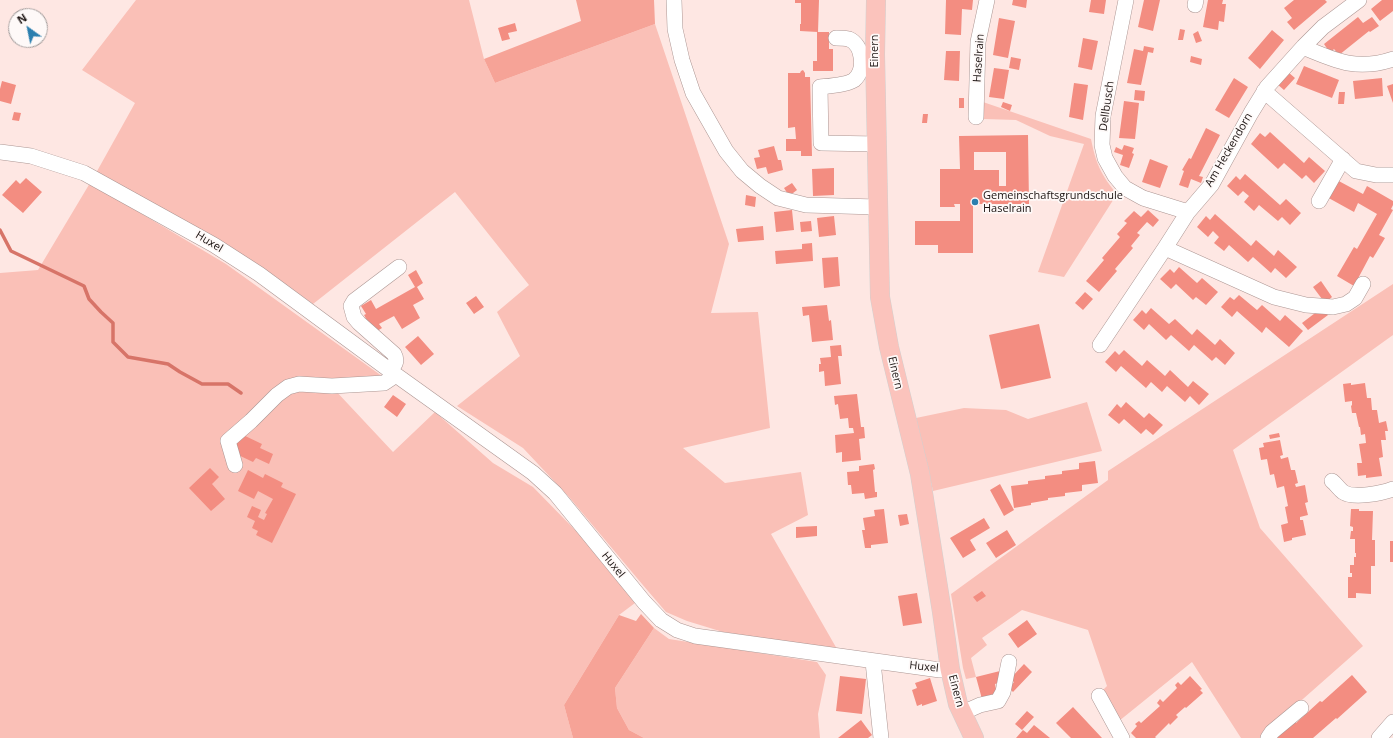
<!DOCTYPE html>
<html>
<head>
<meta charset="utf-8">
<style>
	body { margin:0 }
	#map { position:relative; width:1393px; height:738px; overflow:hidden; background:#fee7e3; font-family:"Open Sans",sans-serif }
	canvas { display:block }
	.north { position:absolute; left:8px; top:8px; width:40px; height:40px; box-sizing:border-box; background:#fef9f8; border:1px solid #a39d9c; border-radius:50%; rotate:327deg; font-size:11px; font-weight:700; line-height:16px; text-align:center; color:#1b1311 }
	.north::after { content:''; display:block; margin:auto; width:14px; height:18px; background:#2b7faf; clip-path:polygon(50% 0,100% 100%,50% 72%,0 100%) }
</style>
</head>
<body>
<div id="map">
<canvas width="1393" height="738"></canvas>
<div class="north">N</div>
</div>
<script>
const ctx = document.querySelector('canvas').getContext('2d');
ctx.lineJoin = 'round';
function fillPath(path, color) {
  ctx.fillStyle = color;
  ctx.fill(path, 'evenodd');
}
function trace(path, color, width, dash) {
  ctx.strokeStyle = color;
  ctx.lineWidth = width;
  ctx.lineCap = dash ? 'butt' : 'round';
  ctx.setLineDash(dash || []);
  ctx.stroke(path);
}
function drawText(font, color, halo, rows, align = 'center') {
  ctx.font = font + ' "Open Sans",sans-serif';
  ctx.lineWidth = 3.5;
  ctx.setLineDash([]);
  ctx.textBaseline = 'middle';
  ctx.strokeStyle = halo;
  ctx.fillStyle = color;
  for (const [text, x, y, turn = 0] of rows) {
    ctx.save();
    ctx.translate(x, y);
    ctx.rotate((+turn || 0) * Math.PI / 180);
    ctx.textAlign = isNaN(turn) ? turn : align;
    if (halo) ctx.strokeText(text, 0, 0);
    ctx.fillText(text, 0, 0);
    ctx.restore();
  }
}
fillPath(new Path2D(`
	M136,0H469L484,59L495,83L655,24L729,244L711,313L758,312L770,428L683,448L725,483L801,472L808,515L771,534L837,649L723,632L687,621L666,612L642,584L569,497L523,448L457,406L520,356L497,312L529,285L455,192L313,304L259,265L144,199L96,173L135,103L82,70Z
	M983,102L1091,139C1096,164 1101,175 1117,194L1064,277L1038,272L1084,144L1050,136L1016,120L984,119Z
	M90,183L226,264L393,384L334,389L393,452L435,412L493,463L533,487L578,533L635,603L619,615L564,705L573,738H0V273L38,270Z
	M1393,284V335L1233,450L1260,528L1363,646L1269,729L1263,738H1241L1192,662L1119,721L1103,690L1107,686L1088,630L1022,610L982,638L987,645L971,658L976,677L966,679L963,668L951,594L1108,480V471Z
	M1087,402L1102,451L933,491L916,418L964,408L1006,410L1028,419Z
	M654,628L669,639L817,662L826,675L818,714L820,738H644L629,730L617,708L615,688Z`), '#fac0b7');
fillPath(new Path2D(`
	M576,0H654L655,24L495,83L484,59L581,21Z
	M641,614L654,628L615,688L617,708L629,730L644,738H573L564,705L619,615L636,621Z`), '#f6a397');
trace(new Path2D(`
	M0,230L11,251L84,286L89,299L101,312L113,323V342L128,357L168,364L180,372L202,384H228L241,393`), '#d77468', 3.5);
fillPath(new Path2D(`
	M795,0H819L818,32L800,31V24H801V3H795Z
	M946,0H973L972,10L962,9L961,35L945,34Z
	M1013,0H1027L1026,8L1012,5Z
	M1091,0H1106L1104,14L1089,12Z
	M1144,0H1160L1153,31L1138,27Z
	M1208,0H1223L1222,4H1226L1224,22L1219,21L1218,30L1203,27Z
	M1294,0H1325L1327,2L1294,30L1287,22L1292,18L1284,8Z
	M1382,0H1393V11L1380,21L1371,9Z
	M1358,17L1363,23L1372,17L1379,26L1370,32L1369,31L1339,55L1334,49L1330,53L1324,44Z
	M999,18L1015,21L1008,58L993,55Z
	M515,23L517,31L508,33L510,39L502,41L498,28Z
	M1180,29L1185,30L1183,40H1178Z
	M1272,30L1284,40L1260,69L1248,58Z
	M1198,31L1202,41L1196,43L1193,34Z
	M817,32H829V49H833V71H813V61H817Z
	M1083,38L1098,41L1092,70L1078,67Z
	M1144,46L1154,48L1153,53L1148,52L1141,85L1127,83L1134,49L1143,51Z
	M946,51H960L959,81L944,80Z
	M1191,56L1202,59L1201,65L1190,62Z
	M1011,57L1021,59L1019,70L1009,68Z
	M1304,66L1339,80L1332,98L1296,84Z
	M994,68L1009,70L1004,99L989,97Z
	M803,70L805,73V77H810L812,156H801V151H786V139H796L795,127L788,128V73H800L801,71Z
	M1288,72L1295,78L1284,90L1277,84Z
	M1234,78L1248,87L1229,118L1215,110Z
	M1382,78L1383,96L1355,99L1353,81Z
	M2,81L16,85L11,104L0,101V89Z
	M1074,83L1088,85L1083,120L1069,117Z
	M1393,84V103L1387,86Z
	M1135,90L1145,91L1144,101L1134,100Z
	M1339,92H1345L1344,104H1338Z
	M959,98H964V108H959Z
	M1124,101L1139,103L1135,139L1119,138Z
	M1003,102L1012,105L1010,111L1001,107Z
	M14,112L21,113L19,121L12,120Z
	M923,114H928L927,123H922Z
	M1206,128L1220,135L1199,176L1203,177L1201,183L1191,179L1188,188L1179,185L1184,171L1182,170L1189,158L1191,159Z
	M1270,132L1304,163L1309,157L1325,171L1314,183L1306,175L1302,179L1284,163L1278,169L1251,144L1260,133L1265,137Z
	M1028,135L1029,204H973V253H938V245H915V221H960V204H954L955,207H940V169H960L959,136ZM974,152H1006V186H999V170H974Z
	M1124,145L1134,148L1132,153L1134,154L1129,168L1120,165L1123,155L1114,152L1116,147L1122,150Z
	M774,146L778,160H781L783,170L768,174L766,167L757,169L754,158L760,157L758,150Z
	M1150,159L1168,166L1160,188L1142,182Z
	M834,168V195L813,196L812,169Z
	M1245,174L1280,205L1286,199L1301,213L1290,225L1282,217L1278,221L1259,205L1254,211L1244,202L1249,196L1243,191L1238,196L1227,186L1236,176L1240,180Z
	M26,178L42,192L23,213L2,195L16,180L20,184Z
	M1335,179L1363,194L1367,186L1393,201V205L1391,209L1393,210L1379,235L1385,238L1373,258L1370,256L1354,286L1337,276L1354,247L1357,249L1377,214L1358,203L1354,212L1325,196Z
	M792,183L797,190L789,196L784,188Z
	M746,195L756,197L755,207L745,205Z
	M792,210L794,230L776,232L774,212Z
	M1148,210L1159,220L1153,227L1147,222L1137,233L1140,235L1131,246L1133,248L1115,269L1117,271L1099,292L1086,281L1104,260L1102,258L1120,237L1117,234L1127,223L1124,221L1134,211L1141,217Z
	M1215,214L1251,246L1256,240L1274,256L1278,250L1297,267L1286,278L1275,268L1271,273L1253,257L1248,262L1229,245L1224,251L1214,243L1219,237L1213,231L1208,237L1197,227L1206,216L1210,220Z
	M834,216L836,235L819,237L817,218Z
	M811,221L812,231L801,232L800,222Z
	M763,226L764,240L738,242L736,229Z
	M812,243L813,261L776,264L775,251L802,249V244Z
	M838,257L840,286L824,288L822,258Z
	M1179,267L1197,283L1202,278L1218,292L1206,305L1196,297L1193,300L1176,284L1171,289L1160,279L1170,269L1174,273Z
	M416,270L423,283L417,287L424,299L413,305L420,318L402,329L394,316L379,324L382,328L374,333L364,315L366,314L361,306L371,300L376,309L415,287L408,275Z
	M1321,281L1332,297L1325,303L1313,287Z
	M1085,292L1093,299L1083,310L1075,303Z
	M1239,295L1257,310L1262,305L1280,321L1285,315L1303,331L1289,347L1266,327L1262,333L1237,311L1232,317L1221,307L1230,297L1234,300Z
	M476,296L484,307L474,314L466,303Z
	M827,305L829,321L831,320L833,340L812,342L809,315L803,316L802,307Z
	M1323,307L1328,315L1308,330L1302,323Z
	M1151,308L1169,324L1175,319L1192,335L1197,329L1215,345L1220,339L1235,353L1225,365L1216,357L1212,361L1194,345L1189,351L1171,335L1166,340L1149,324L1144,330L1133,320L1142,310L1146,314Z
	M1039,324L1051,378L1001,389L989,335Z
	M418,336L434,354L421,365L405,347Z
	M841,345L842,356H838L841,384L825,386L824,371L819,372V364H821L820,358L831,357L830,346Z
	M1124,350L1142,366L1147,360L1165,376L1170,370L1188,387L1193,381L1209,394L1199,405L1190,396L1185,402L1167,386L1162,392L1151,382L1146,388L1121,366L1116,372L1105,362L1115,351L1119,355Z
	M1351,383V385L1365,383L1367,398H1371L1372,410H1377L1379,423L1386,421L1388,431H1385L1386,440H1381L1383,457L1379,458L1382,476L1366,478V475L1358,476L1357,463H1362L1359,444L1366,443L1365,434L1361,435L1360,427H1359L1356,413H1352L1351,406L1352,405V401L1345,402L1343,384Z
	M857,394L861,427H864L865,438L859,439L861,460L842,462V452L836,453L835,435L854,433L853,428H849L848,418L840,419L838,404L835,405L834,396Z
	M393,395L406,404L397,417L384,407Z
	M1126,402L1144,418L1149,413L1163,425L1153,435L1146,429L1141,434L1124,419L1119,424L1108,415L1117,404L1121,408Z
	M1279,433L1280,437L1270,439L1269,435Z
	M241,434L262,444L260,448L273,454L269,464L256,458L253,462L232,452Z
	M1280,440L1283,455L1280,456L1281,459L1288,457L1291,470H1295L1298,483L1295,484L1296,487L1305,485L1308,502L1305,503L1308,515L1300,517V520H1303L1306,535L1292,538V540L1284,542L1281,525L1288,523L1285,507L1288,506L1284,486L1277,488L1274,474L1270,475L1267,459L1261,460L1259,448L1264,447L1263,443Z
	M1095,461L1098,483L1082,485V491L1065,493V496L1048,498V500L1031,503V505L1014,508L1011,486L1028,484V481L1045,479V476L1062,474V471L1079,469V463Z
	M874,464L875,469L873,470L875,492H877V497L865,499L864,493L852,494L851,485H848L847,472L859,471V466Z
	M210,468L219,477L212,484L225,499L211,511L189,488Z
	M248,470L263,478L265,474L283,483L281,487L296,494L272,543L256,535L258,531L252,528L255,521L247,517L252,506L261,510L258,517L264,520L267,514L265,513L273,499L258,491L254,499L238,491Z
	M1000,484L1014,510L1004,516L990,490Z
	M884,509L888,543L871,545V548H865L862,530H865L863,518L875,516L874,510Z
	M1351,509H1359V511H1373L1372,540H1375V566H1371V594L1356,593V598H1348V577H1352V573H1350V565H1354V557H1356V553H1355V539H1350L1351,531H1353V527L1350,526Z
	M907,514L909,524L900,526L898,515Z
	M984,518L990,528L970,540L976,550L963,558L950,538Z
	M817,526V536L796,538V527Z
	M1007,530L1016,545L996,558L986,543Z
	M1390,541H1393V562H1390Z
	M982,591L986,596L977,602L973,597Z
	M917,593L922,623L903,626L898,596Z
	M1027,620L1037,634L1018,648L1008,634Z
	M1024,664L1032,672L1013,692L1009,688L1014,682L1010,679Z
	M1000,671L1002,682L995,684L997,695L982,699L976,677Z
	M1352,675L1367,692L1337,719L1336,718L1313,738H1275L1293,719L1296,723L1320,701L1322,702Z
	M840,676L866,679L862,714L836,711Z
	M1190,676L1202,689L1200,690L1203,693L1186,708L1185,707L1176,715L1178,717L1170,725L1169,723L1155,737L1156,738H1136L1131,733L1137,726L1135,724L1139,721L1141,723L1160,706L1157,703L1160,699L1163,702L1177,688L1175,685L1178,682L1181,685Z
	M930,678L937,701L922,706V704L917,706L912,690L917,688L915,683Z
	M1073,707L1102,738H1071L1056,723Z
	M1027,711L1034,717L1022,730L1015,724Z
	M861,720L872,735L868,738H838Z
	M1034,725L1050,738H1016L1023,730L1027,733Z`), '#f38d81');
const minor = new Path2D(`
	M674,0L675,29L682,60L693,93L726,151L742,171L760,186L778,198L806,205L877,207
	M1126,0L1103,116L1102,145L1105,158L1115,176L1125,188L1143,198L1188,212
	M1195,5L1196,0
	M836,38C840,38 845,38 849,39C863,45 866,70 854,80C847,85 829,86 820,87L821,143L877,144
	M1303,47C1336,61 1357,71 1393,59
	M1264,91L1356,171L1376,175H1393
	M976,117L978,42L987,0
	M0,152L31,156L84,173L214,245L259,274L396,375L533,473L555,493L644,602L661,620L677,630L695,636L940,670L950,669
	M1319,201L1343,159
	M1165,248L1274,297L1306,305L1333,307L1346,304L1355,298L1363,284
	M1100,345L1165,248L1188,212L1212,184L1251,113L1267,87L1303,47L1323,27L1359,0
	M390,371C395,365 398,361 394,354L359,323L354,317L351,306L354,301L399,267
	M235,465L228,441L251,421L277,395L288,387L299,384L332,386L384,383L396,375
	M1332,481C1336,484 1339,489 1343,492C1353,499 1383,493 1393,489
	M873,662L881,738
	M1099,696L1122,738
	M962,713L980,705L998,701L1003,692L1009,662
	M1268,738L1272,732L1301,708
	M1379,738L1393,722`);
const major = new Path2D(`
	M876,0L875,54L880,297L889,347L920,474L942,612L950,669L958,704L974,738`);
trace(minor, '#ac9693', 16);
trace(major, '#d1d0cf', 20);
trace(minor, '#fff', 15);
trace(major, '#fbc3bc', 19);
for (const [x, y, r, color] of [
	[975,202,4,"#2b7faf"]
]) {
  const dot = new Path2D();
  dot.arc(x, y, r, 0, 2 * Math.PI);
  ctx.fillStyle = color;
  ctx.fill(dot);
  trace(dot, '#fef9f8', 1.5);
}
drawText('11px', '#1b1311', '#fef9f8', [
	["Einern",875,51,-90],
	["Haselrain",979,58,-86],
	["Dellbusch",1107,106,-82],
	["Am Heckendorn",1229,150,-60],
	["Huxel",209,242,31],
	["Einern",895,373,77],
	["Huxel",613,565,51],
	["Huxel",924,667,6],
	["Einern",956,691,75]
]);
drawText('11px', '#1b1311', '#fef9f8', [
	["Gemeinschaftsgrundschule",983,196],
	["Haselrain",983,209]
], 'left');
</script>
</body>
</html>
